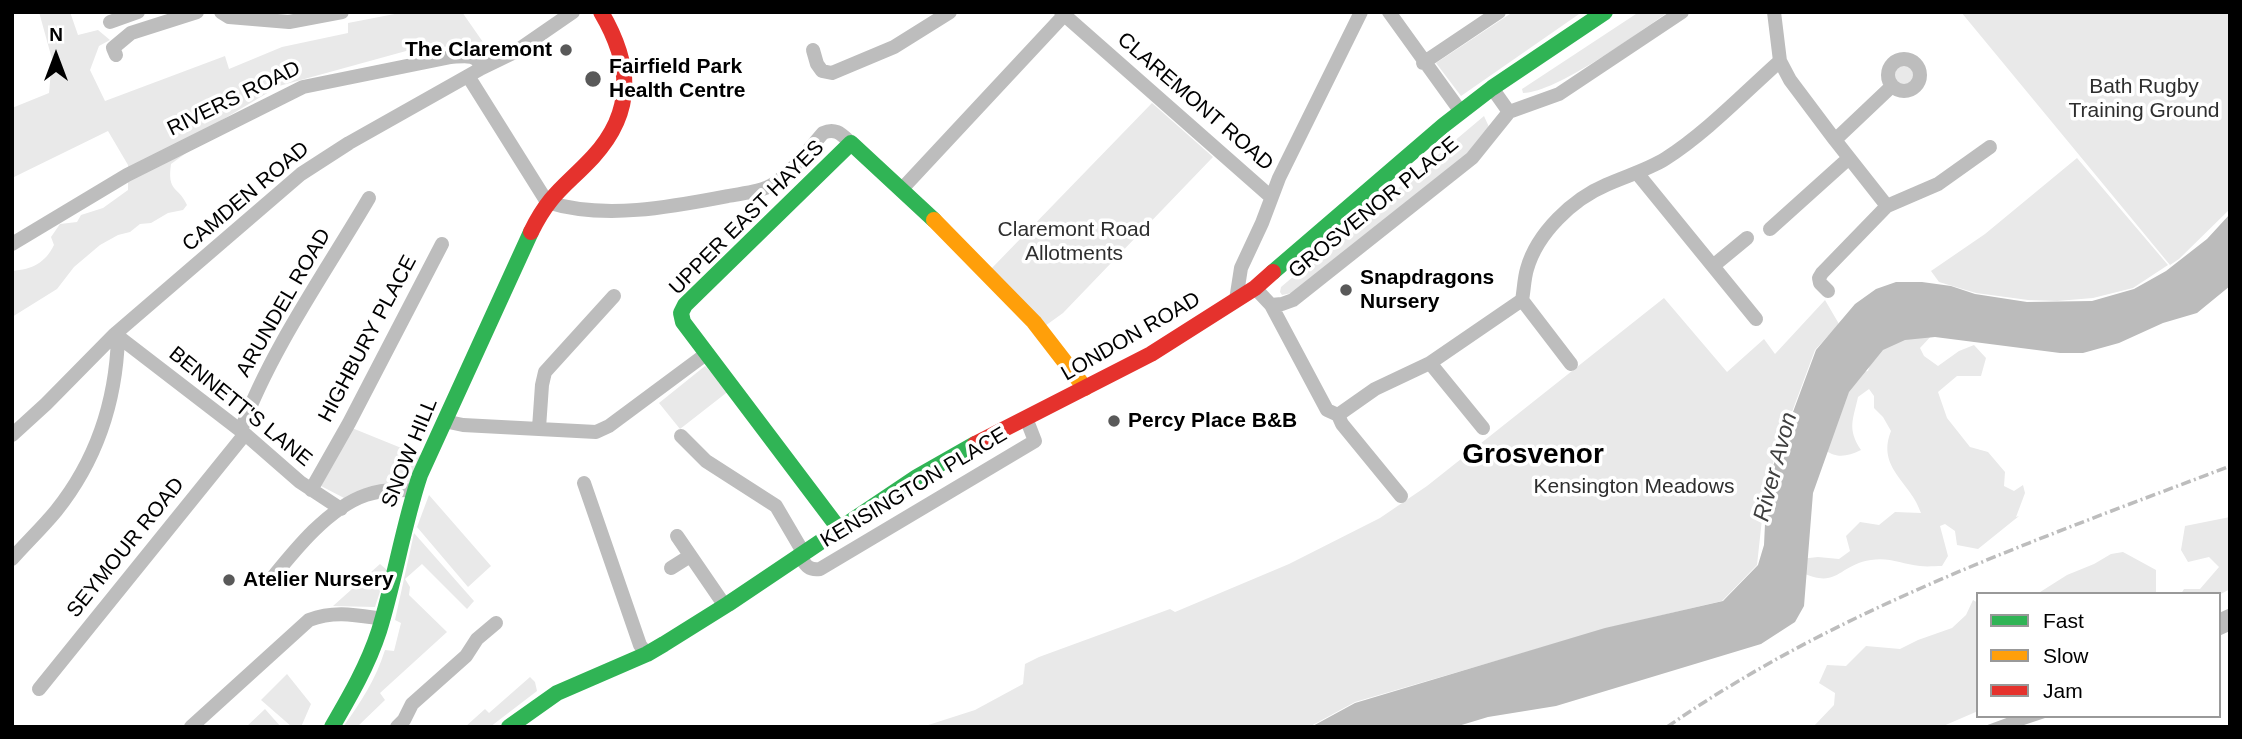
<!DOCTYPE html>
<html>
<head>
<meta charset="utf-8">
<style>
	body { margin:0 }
	#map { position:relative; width:2242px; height:739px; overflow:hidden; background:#fff; font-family:Helvetica,sans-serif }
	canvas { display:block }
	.frame { position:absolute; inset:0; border:14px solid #000; pointer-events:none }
	.legend { position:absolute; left:1976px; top:592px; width:245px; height:126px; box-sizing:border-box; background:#fff; border:2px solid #999; margin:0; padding:9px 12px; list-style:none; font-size:21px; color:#000 }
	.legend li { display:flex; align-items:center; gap:14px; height:35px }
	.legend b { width:35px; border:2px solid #999 }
	.north { position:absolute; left:21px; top:21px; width:70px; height:70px; -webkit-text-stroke:5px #fff; paint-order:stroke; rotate:0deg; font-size:19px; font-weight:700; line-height:28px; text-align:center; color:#000 }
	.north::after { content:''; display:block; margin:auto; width:24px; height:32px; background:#000; clip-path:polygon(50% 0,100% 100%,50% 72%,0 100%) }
</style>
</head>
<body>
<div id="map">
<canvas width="2242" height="739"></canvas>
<div class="frame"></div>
<ul class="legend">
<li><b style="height:9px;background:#30b455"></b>Fast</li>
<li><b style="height:9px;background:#ff9f0a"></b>Slow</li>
<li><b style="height:9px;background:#e5322d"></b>Jam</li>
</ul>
<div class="north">N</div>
</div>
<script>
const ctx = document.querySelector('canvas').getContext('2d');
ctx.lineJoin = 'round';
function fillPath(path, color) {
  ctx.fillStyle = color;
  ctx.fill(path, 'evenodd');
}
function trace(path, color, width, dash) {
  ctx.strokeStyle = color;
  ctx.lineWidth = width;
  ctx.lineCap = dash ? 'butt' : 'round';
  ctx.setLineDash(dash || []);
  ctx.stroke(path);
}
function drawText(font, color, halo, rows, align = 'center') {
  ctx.font = font + ' Helvetica,sans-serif';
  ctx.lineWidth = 7;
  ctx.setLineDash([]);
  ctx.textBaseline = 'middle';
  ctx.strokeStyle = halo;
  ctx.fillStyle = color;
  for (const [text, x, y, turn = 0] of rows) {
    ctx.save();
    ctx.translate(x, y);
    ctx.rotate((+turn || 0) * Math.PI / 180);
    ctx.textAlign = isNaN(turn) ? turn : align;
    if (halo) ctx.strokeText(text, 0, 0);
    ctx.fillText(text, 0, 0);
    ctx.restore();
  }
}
fillPath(new Path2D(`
	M39,12H70L78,35L98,30L110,40L99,46L90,70L105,101L225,56L229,69L282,47L348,33V23L405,12H462L485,45L417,48L279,86L222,120L215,132L171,164C167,193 178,185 187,205L183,210L168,213L151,223L140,224L130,232L118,235L100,245L74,267L57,289L12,317V271C33,269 45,263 54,245L51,237L60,224L77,222L81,215L103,208L128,190V165L108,131L12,178V108L49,93L52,59Z
	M1513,12H1582L1461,96L1436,63Z
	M1639,12L1667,13C1636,34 1558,92 1523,93L1522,89Z
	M1961,12H2230V209L2179,259L2170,265Z
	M1893 75a11 11 0 1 1 22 0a11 11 0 1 1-22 0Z
	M1152,103L1213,157L1063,313L1045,326L991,269Z
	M1484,116L1489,127L1482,142L1292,293L1282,295L1280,292L1281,287Z
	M2077,158L2168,265L2133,288L2093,298L2057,301L2028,300L1976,293L1939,282L1931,271L1985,234Z
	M1664,298L1727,372L1764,339L1775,354L1825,300L1839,324L1815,350L1766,482L1757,565L1722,601L1612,627L1355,702L1309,727H922L975,710L1023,684L1025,664L1039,657L1170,609L1175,612L1289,564L1380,518L1427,486Z
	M1933,334L1920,348L1924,356L1938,366L1959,351L1974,345L1986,358L1981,376H1957L1938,392L1947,418L1970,447L1988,452L2005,472L2004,486L2014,491L2023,485L2025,493L2016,517L2019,516L1978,549L1957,545L1955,531L1945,524L1940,526L1948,556L1942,566C1935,566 1927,567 1920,566C1902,564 1889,557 1871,560C1837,565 1838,591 1799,571L1800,559L1818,557L1839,559L1850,551L1846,536L1860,522L1879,525L1895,512L1921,513C1911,482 1876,468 1891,431L1883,417L1874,408V396L1869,389L1858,397C1853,420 1847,429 1861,450C1846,457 1836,459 1822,448L1851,374L1868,371C1877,339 1905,339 1933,334Z
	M705,366L730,390L680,429L659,403Z
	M352,428L421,456L410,484L346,499L321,486Z
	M429,495L491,566L468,587L417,527Z
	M2230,517V589L2219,595L2181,594L2184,589H2200L2219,567L2209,557L2188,562L2181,550L2185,526Z
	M414,533L474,601L467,609L422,564L405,579L410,587L409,595L447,632L380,693L385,700L357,727H343C361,702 376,679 385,650L394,651L401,623L395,620Z
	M2123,552L2156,570V594H2037L2067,575L2094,564L2111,554Z
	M380,564L387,570L375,607L333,606Z
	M1973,600L1978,603V711L1941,727H1813L1834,705L1835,693L1819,683L1827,665L1846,666L1866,646L1900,649L1918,640L1952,628L1966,615Z
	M287,674L311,704L301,727H292L261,700Z
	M530,677L535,682L537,691L490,727H465L485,709L489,713Z
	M265,709L281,727H246Z`), '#e9e9e9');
fillPath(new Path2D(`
	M2230,214V286L2197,313L2163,323L2119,343L2083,353H2060L1935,337L1905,340L1883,350L1849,392L1813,493L1804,606L1795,622L1761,644L1556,706L1488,717L1455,727H1311L1355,703L1605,628L1723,601L1758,565L1764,545L1767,482L1816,350L1855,304L1876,289L1896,282H1922L1951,286L1975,294L2027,302L2092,301L2134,289L2166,271L2207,239Z
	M2230,608V631L2219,636V613Z
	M2012,716H2051L2018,727H1982Z`), '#bbb');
trace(new Path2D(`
	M221,12L229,17L289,22L342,12
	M1061,12L1271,197
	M1389,12L1461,112
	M1774,12L1780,61L1790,80L1835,140L1887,206
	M110,22L138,12
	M813,50L817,64L822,71L832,73L894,47L950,12
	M116,55L113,48L131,33L197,12
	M1888 75a16 16 0 1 1 32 0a16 16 0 1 1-32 0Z
	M1423,63L1499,12
	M468,76L547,202C604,220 671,207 728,196C744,193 762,192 775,183C793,171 809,149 823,133C836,127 842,135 851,143
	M1492,88L1509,112L1559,94L1682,12
	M1835,140L1892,86
	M1637,173L1756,319
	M901,190L1067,12
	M1770,229L1849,158
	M12,244L127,175L303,87L451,57C465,56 477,53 482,68
	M1713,266L1747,238
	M1255,288L1271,305L1282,304L1293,300L1472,158L1509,112
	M1828,291L1820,283L1819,278L1822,273L1887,206L1938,184L1990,147
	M1236,300L1241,268L1262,223L1279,178L1361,12
	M1522,300L1571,364
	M1271,305L1327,410L1338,415
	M115,334L245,434L300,482L341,509
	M1430,363L1483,428
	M1338,415L1375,389L1430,363L1522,300C1524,290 1524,279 1527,269C1537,233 1573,199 1606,185C1626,176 1647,170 1665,159C1706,133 1744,93 1780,61
	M1338,415L1342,424L1401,496
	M444,421L463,425L596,432L609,426L706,354
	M539,428L542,385L545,372L614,296
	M241,430C271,349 325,273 369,198
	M12,435L46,404L115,334L301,174L349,143L482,68L515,52L573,12
	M681,436L706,461L776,506L803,552
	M584,483L640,645L647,654
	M311,490L349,423L442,244
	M677,536L725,606
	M799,555C805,564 808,571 820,569L1035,441L1026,418
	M12,559C26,543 42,528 56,511C96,461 116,401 118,337
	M671,568L690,556
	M269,582C294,551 328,508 366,495C380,490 399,489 415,491
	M39,689L245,434
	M191,727L309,620C335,610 356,615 383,619
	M397,727L404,720L412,704L466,656L477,639L496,623`), '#bdbdbd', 14);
trace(new Path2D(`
	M1273,272L1444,125L1492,88L1605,12
	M840,530L683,322L681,313L685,305L851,143L934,220
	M332,727C350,696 368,665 379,631C395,579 403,526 420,475L531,232
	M509,727L557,693L647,654L664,644L728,604L917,477L975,444`), '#30b455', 16);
trace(new Path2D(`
	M934,220L1034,322L1085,388`), '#ff9f0a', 16);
trace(new Path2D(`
	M531,232C550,193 566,186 593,157C636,110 631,63 601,12
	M975,444L1151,354L1255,288L1273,272`), '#e5322d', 16);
trace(new Path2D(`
	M1667,727C1838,608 2037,540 2230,466`), '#bdbdbd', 3.5, [10, 3.5, 2, 3.5]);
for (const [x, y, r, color] of [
	[566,50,7,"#595959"],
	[593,79,9,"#595959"],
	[1346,290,7,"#595959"],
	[1114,421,7,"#595959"],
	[229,580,7,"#595959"]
]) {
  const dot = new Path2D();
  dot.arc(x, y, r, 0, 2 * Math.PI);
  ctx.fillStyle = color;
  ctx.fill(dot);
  trace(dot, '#fff', 2.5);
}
drawText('bold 21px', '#000', '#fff', [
	["The Claremont",552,50,"right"],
	["Fairfield Park",609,67],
	["Health Centre",609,91],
	["Snapdragons",1360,278],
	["Nursery",1360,302],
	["Percy Place B&B",1128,421],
	["Atelier Nursery",243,580]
], 'left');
drawText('21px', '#2e2e2e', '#fff', [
	["Bath Rugby",2144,87],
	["Training Ground",2144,111],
	["Claremont Road",1074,230],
	["Allotments",1074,254],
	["Kensington Meadows",1634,487]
]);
drawText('21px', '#000', '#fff', [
	["RIVERS ROAD",234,99,-26],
	["CLAREMONT ROAD",1195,102,41],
	["CAMDEN ROAD",246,197,-40],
	["GROSVENOR PLACE",1374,208,-39],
	["UPPER EAST HAYES",747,218,-45],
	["ARUNDEL ROAD",284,303,-60],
	["LONDON ROAD",1131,337,-30],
	["HIGHBURY PLACE",368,339,-62],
	["BENNETT'S LANE",240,407,39],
	["SNOW HILL",410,453,-68],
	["KENSINGTON PLACE",914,488,-31],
	["SEYMOUR ROAD",126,548,-51]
]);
drawText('italic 23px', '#3f3f3f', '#fff', [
	["River Avon",1776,467,-75]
]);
drawText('bold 28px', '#000', '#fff', [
	["Grosvenor",1533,455]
]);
</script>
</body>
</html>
